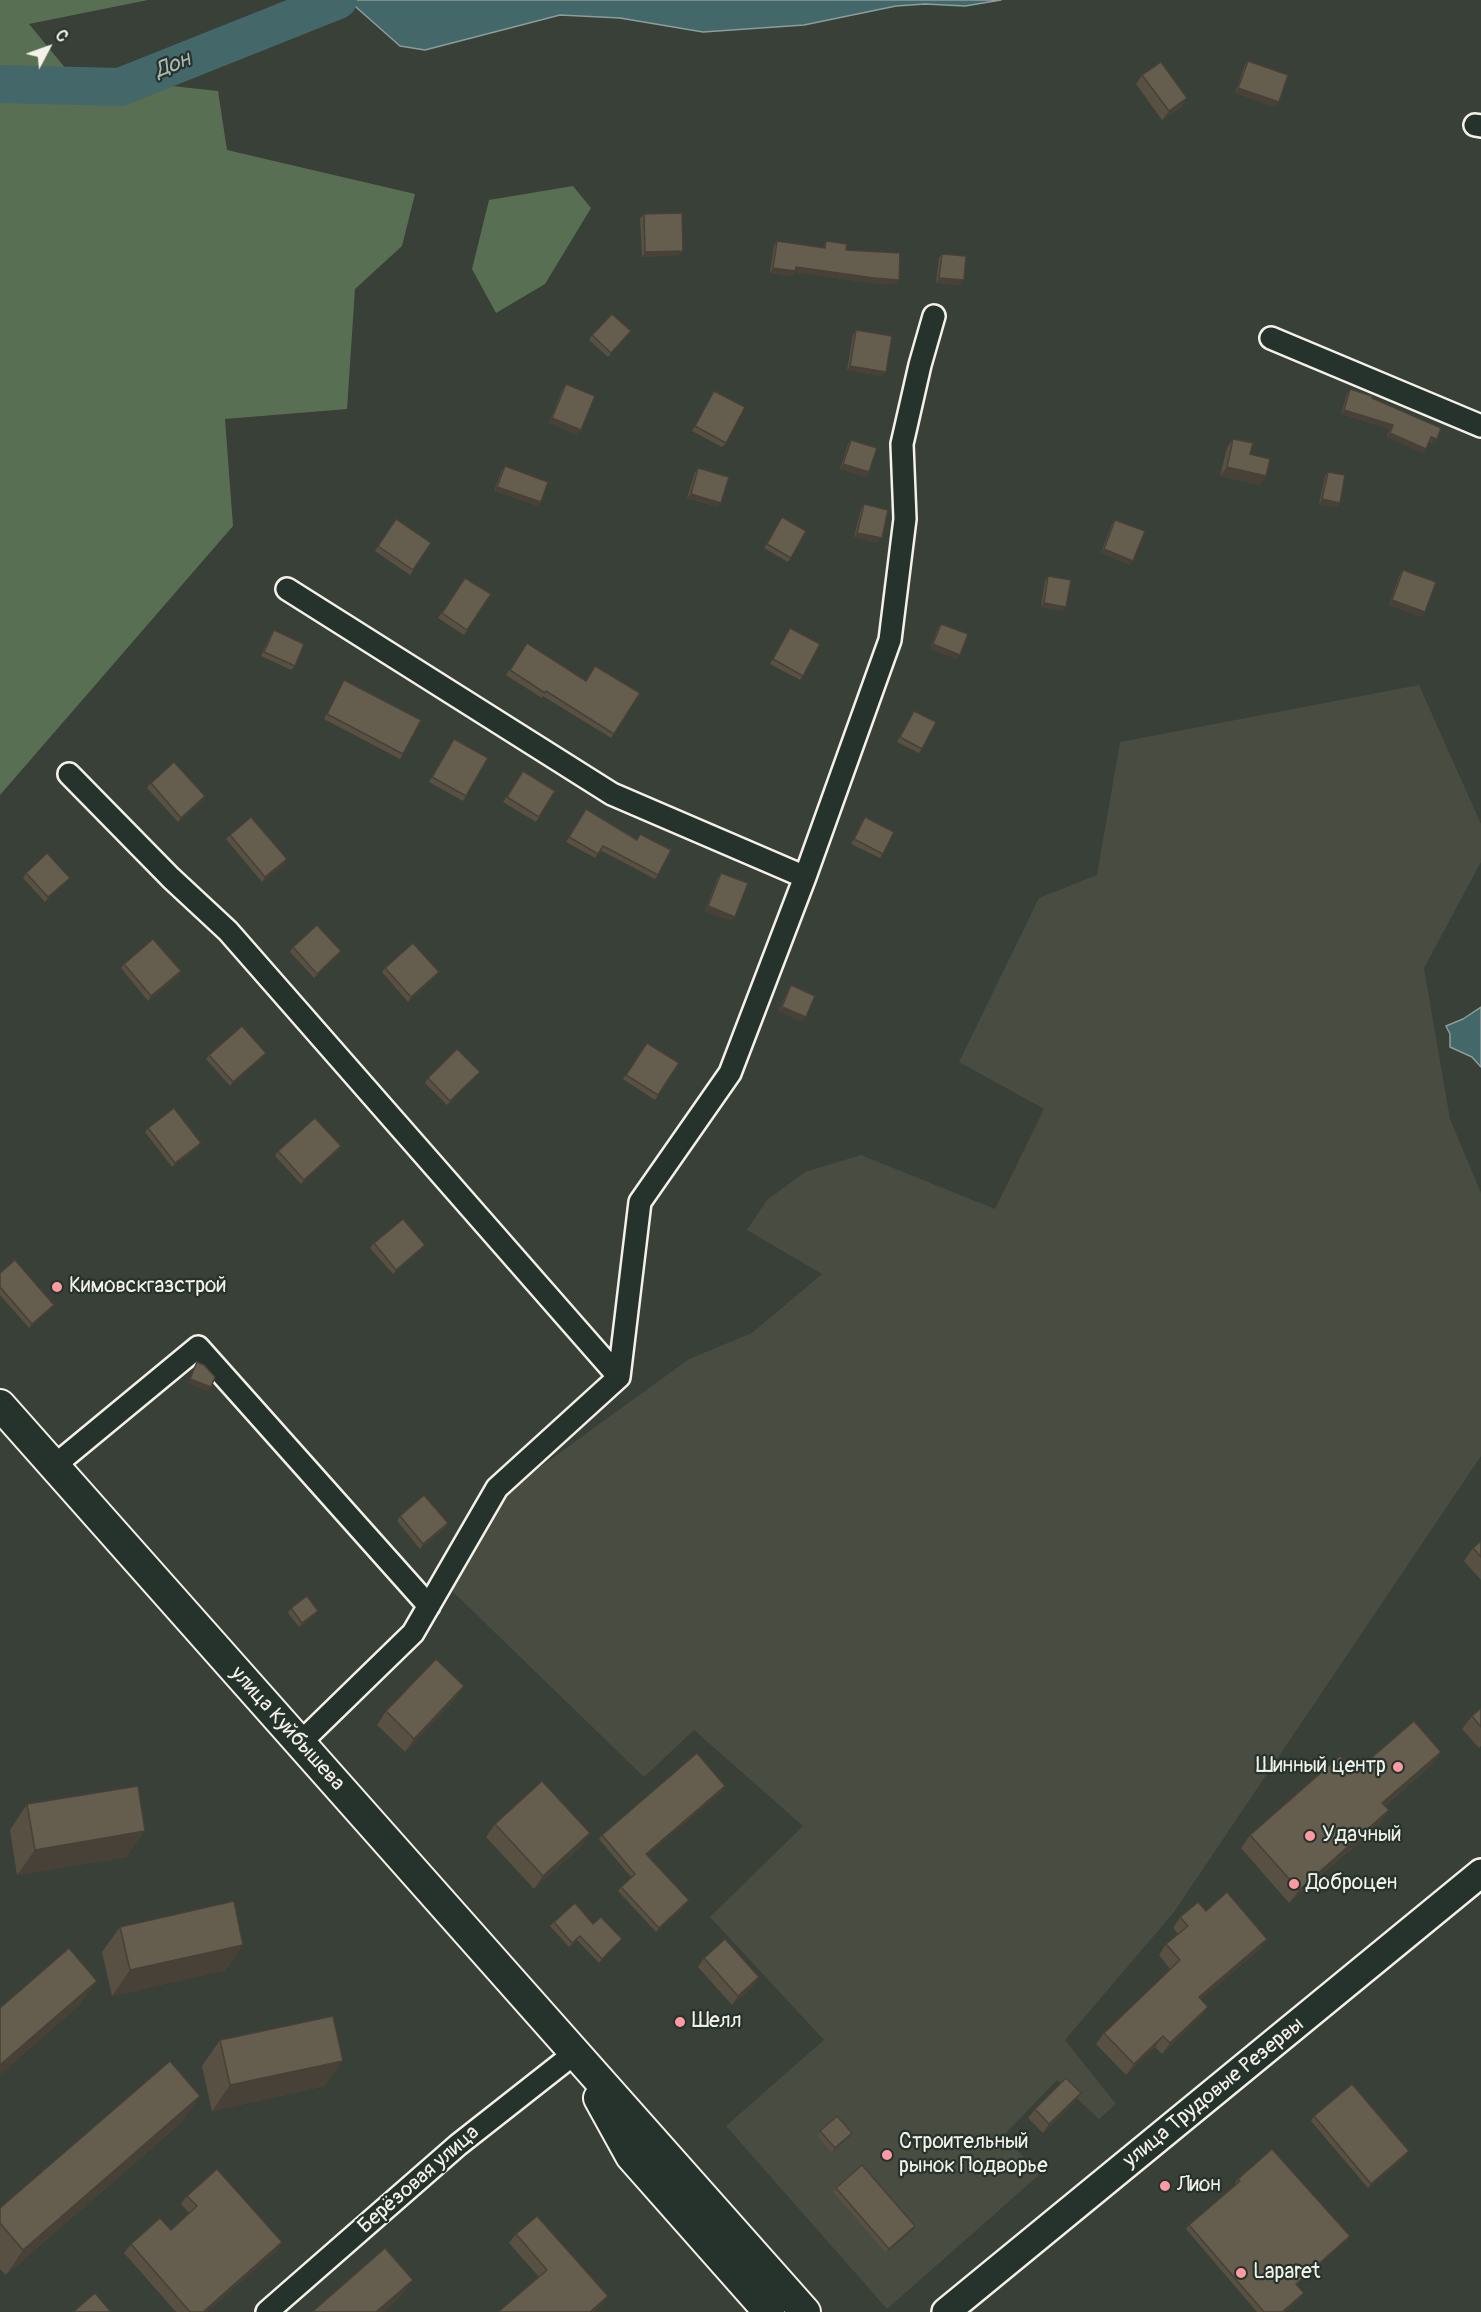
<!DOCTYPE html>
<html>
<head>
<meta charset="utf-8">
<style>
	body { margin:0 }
	#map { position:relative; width:1481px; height:2312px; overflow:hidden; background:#394037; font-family:Pangolin,sans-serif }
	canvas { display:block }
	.north { position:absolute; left:18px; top:18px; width:60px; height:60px; -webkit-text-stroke:4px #26332d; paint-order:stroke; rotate:49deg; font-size:16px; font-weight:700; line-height:24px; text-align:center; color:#f4f1e8 }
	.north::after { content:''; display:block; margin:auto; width:21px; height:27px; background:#f4f1e8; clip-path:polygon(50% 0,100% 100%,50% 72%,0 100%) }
</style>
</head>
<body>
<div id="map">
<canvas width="1481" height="2312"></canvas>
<div class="north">С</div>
</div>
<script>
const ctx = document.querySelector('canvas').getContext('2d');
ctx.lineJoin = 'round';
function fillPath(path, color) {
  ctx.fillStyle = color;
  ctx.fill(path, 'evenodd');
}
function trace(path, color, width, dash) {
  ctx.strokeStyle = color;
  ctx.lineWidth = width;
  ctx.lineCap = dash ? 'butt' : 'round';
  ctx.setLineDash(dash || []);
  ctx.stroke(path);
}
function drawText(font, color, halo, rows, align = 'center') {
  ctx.font = font + ' Pangolin,sans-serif';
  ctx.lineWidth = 4.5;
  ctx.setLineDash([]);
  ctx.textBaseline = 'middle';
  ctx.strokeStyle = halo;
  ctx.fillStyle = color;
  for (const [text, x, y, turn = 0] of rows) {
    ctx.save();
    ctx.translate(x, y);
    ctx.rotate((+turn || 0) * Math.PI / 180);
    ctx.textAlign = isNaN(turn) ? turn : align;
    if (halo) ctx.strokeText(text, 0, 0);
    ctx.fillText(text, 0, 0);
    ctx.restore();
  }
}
fillPath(new Path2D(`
	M1419,685L1481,824V862L1424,968L1450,1119L1481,1193V1456L1174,1912L1065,2040L1116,2104L1099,2119L1057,2080L1004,2135L1039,2175L887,2309L726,2126L824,2040L710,1917L803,1826L694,1730L644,1777L448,1587L503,1494L689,1359L752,1333L822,1274L747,1230L767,1200L805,1172L861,1155L995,1209L1044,1109L959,1062L1039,898L1097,875L1120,742Z`), '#494c41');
fillPath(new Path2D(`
	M0,0H148L29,24L71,75L218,91L227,150L415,194L402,246L355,289L347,409L225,419L233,526L0,795Z
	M573,186L591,208L545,284L496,313L472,269L489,200Z`), '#596f53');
const water = new Path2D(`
	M348,0H1001L965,6L925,4L896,6L804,25L703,32L620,18L560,15L425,50L400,46Z
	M1481,1007V1067L1472,1057L1450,1047V1034L1446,1026L1463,1019Z`);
fillPath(water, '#44676a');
trace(water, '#8a9e9c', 1.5);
trace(new Path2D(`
	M0,84L120,87L338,0`), '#44676a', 38);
const minor = new Path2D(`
	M1475,125L1481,126
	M1271,338L1481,426
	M287,589L612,794L805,877
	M69,774L171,878L228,931L619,1377
	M54,1466L198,1347L429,1606
	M300,1743L413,1633L497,1488L619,1377L640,1202L730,1073L805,877L890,640L905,519L902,444L920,365L934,316
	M267,2312L458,2145L575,2053`);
const tertiary = new Path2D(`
	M946,2312L1481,1873`);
const secondary = new Path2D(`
	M0,1405L805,2312
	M599,2098L631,2156L769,2312`);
trace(minor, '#f4f1e8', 26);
trace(tertiary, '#f4f1e8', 32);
trace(secondary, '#f4f1e8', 34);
trace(minor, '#26332d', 21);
trace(tertiary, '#26332d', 27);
trace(secondary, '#26332d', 30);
fillPath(new Path2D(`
	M1248,61L1275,107L1235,93L1245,65Z
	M1142,75L1187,98L1181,107L1162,120L1136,84Z
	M644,214L680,255L642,257L640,218Z
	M777,241L823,248L826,241L846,250L896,284L871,283L795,272L792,276L770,273L774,246Z
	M942,254L960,285L936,283L939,258Z
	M856,330L882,376L847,370L853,335Z
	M631,331L608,357L589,340L592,335Z
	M566,384L578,435L549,423L563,388Z
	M1350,389L1372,398L1437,439L1434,443L1429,442L1423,453L1387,437L1390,429L1341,414L1347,394Z
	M714,391L726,443L722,447L692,431Z
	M1233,439L1250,454L1266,476L1260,485L1220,476L1227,448Z
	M851,440L869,472L866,477L840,469L848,444Z
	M505,466L538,506L494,491L502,470Z
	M698,468L718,507L687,498L695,472Z
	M1328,472L1340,503L1337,507L1319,504L1325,476Z
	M864,504L878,543L854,537L861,509Z
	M782,517L791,558L788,562L764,548Z
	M396,519L431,543L410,575L375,551Z
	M1115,520L1130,565L1101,553L1112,524Z
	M1403,570L1425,612L1422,617L1389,605L1400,574Z
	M1048,576L1063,611L1041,607L1045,581Z
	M465,578L491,594L464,635L438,618Z
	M941,624L957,659L930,649L938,628Z
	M790,628L803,676L800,680L770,664Z
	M274,630L295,666L291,670L261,656L271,634Z
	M527,643L585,681L640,693L611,738L543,696L542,698L506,675Z
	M344,680L403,754L400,759L324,719Z
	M914,711L922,749L919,753L897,742Z
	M454,739L466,796L463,801L429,782Z
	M523,771L555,791L536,822L503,802Z
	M151,783L205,796L202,801L178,822L147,788Z
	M586,809L637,839L640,834L658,875L655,879L600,850L595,858L566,842Z
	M865,817L883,854L880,858L851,844Z
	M230,835L284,864L262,882L226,839Z
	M26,873L70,878L66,882L45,902L23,878Z
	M721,873L732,921L705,911L718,877Z
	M293,947L341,951L338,955L314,978L290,952Z
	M124,964L181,971L178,976L148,1001L121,968Z
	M385,968L436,976L408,1002L382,972Z
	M791,985L802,1022L779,1011L788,990Z
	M647,1043L679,1063L655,1100L623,1079Z
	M266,1053L263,1057L230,1086L206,1059L209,1055Z
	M480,1072L447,1105L425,1083L428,1078Z
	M148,1128L198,1147L172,1167L145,1132Z
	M338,1150L301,1184L275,1156L278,1151Z
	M374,1243L425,1245L422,1249L393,1274L370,1248Z
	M0,1273L51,1309L29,1328L0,1295Z
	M400,1516L448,1523L445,1528L420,1549L397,1521Z
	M1481,1541V1580L1464,1561L1473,1548Z
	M291,1608L315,1615L299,1627L288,1613Z
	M464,1686L455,1699L405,1752L377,1725L386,1711Z
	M1481,1708V1746L1479,1748L1462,1729L1472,1716Z
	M1441,1752L1431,1765L1385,1806L1380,1824L1289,1903L1241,1848L1250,1835L1355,1772Z
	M722,1791L647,1855L686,1905L656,1932L618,1891L621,1887L631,1877L599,1839L602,1835Z
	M27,1804L127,1857L17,1875L10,1830Z
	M495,1824L590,1833L581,1846L534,1889L486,1837Z
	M1206,1911L1267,1939L1259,1950L1201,1999L1208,2007L1200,2017L1162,2054L1155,2047L1126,2075L1096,2044L1104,2033L1170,1969L1159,1955L1166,1944L1178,1934L1173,1928L1180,1917Z
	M554,1922L593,1924L619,1943L599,1963L577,1940L569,1947L550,1926Z
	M120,1927L226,1970L112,1996L102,1952Z
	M704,1958L759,1977L753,1986L732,2005L698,1967Z
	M220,2040L325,2086L212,2111L202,2066Z
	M1081,2093L1074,2102L1043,2133L1028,2118L1035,2109Z
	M1314,2116L1406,2156L1368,2188L1311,2121Z
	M183,2121L6,2275L0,2269V2208Z
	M820,2131L852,2133L849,2137L832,2153L817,2136Z
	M1238,2179L1350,2236L1347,2240L1296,2285L1301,2298L1284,2312H1257L1186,2229L1189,2225L1236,2185L1235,2183Z
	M836,2188L912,2231L886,2253L833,2192Z
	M187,2196L282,2242L276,2251L206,2312H176L124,2253L131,2244L171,2230L189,2213L181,2204Z
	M516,2234L602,2305L539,2277L509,2243Z`), '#575043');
fillPath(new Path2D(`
	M1238,88L1279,102L1275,107L1235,93Z
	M1187,98L1181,107L1162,120L1169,111Z
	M683,251L680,255L642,257L645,252Z
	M796,267L899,280L896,284L871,283L795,272L792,276L770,273L773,268Z
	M939,278L964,280L960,285L936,283Z
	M850,366L886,372L882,376L847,370Z
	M1344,410L1393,425L1390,429L1341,414Z
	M552,418L581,430L578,435L549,423Z
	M1390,433L1426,449L1423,453L1387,437Z
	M1431,437L1437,439L1434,443L1428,441Z
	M843,464L869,472L866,477L840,469Z
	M1227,467L1266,476L1260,485L1220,476Z
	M497,487L541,502L538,506L494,491Z
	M691,494L721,503L718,507L687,498Z
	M1322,499L1340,503L1337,507L1319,504Z
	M857,533L882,538L878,543L854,537Z
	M1104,549L1133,561L1130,565L1101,553Z
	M1392,600L1425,612L1422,617L1389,605Z
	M1044,603L1066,607L1063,611L1041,607Z
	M933,644L960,655L957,659L930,649Z
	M205,796L202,801L178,822L181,818Z
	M287,859L284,864L262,882L265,877Z
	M70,878L66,882L45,902L48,897Z
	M708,906L735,917L732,921L705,911Z
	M341,951L338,955L314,978L317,974Z
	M181,971L178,976L148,1001L151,996Z
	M439,972L436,976L408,1002L411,997Z
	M782,1007L806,1017L802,1022L779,1011Z
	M266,1053L263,1057L230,1086L233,1082Z
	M201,1143L198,1147L172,1167L175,1163Z
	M341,1146L338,1150L301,1184L304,1180Z
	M425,1245L422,1249L393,1274L396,1270Z
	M54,1305L51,1309L29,1328L32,1324Z
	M190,1379L211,1387L208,1392L187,1383Z
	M448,1523L445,1528L420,1549L423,1544Z
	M318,1611L315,1615L299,1627L302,1623Z
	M464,1686L455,1699L405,1752L414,1739Z
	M1441,1752L1431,1765L1373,1816L1382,1803Z
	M725,1786L722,1791L643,1859L646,1854Z
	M1389,1810L1380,1824L1289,1903L1299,1890Z
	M145,1831L127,1857L17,1875L35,1850Z
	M590,1833L581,1846L534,1889L543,1876Z
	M689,1900L686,1905L656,1932L659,1928Z
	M622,1939L619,1943L599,1963L602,1959Z
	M1267,1939L1259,1950L1191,2008L1199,1997Z
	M243,1945L226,1970L112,1996L130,1970Z
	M759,1977L753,1986L732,2005L738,1996Z
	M97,1981L79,2006L0,2075V2065Z
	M1208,2007L1200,2017L1162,2054L1170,2043Z
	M1163,2036L1155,2047L1126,2075L1134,2064Z
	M343,2061L325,2086L212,2111L230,2085Z
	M1081,2093L1074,2102L1043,2133L1049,2124Z
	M200,2096L183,2121L6,2275L23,2250Z
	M852,2133L849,2137L832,2153L835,2148Z
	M1409,2151L1406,2156L1368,2188L1371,2184Z
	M915,2226L912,2231L886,2253L889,2249Z
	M1350,2236L1347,2240L1292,2288L1296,2284Z
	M282,2242L276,2251L206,2312H203Z
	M413,2280L401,2297L384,2312H376Z
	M1304,2293L1301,2298L1284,2312H1282Z
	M608,2296L602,2305L594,2312H590Z`), '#474137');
const building = new Path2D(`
	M1248,61L1288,75L1279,102L1238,88Z
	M1161,62L1187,98L1169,111L1142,75Z
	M682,213L683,251L645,252L644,214Z
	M777,241L825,248L826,241L847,244L846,250L900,253L899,280L874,278L796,267L795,271L773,268Z
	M942,254L966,256L964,280L939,278Z
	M612,314L631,331L611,353L592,335Z
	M856,330L892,336L886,372L850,366Z
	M566,384L595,396L581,430L552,418Z
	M1350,389L1372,396V398L1441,428L1437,439L1431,437L1426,449L1390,433L1393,425L1344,410Z
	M714,391L745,407L726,443L695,426Z
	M1233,439L1253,443L1250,454L1270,459L1266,476L1227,467Z
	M851,440L877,448L869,472L843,464Z
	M505,466L548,482L541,502L497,487Z
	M698,468L729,477L721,503L691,494Z
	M1328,472L1345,475L1340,503L1322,499Z
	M864,504L888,510L882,538L857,533Z
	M782,517L806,531L791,558L767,544Z
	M396,519L431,543L413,570L378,546Z
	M1115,520L1145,531L1133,561L1104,549Z
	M1403,570L1436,582L1425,612L1392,600Z
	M1048,576L1071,580L1066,607L1044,603Z
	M465,578L491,594L467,630L442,613Z
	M941,624L968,634L960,655L933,644Z
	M790,628L820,644L803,676L773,659Z
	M274,630L304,644L295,666L264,652Z
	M527,643L586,681L595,666L640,693L614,734L546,691L545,693L510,670Z
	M344,680L421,720L403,754L327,714Z
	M914,711L936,722L922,749L900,737Z
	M454,739L488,758L466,796L432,777Z
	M174,762L205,796L181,818L151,783Z
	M523,771L555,791L539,817L507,797Z
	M586,809L637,840L640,834L671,850L658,875L603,846L598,854L569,837Z
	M251,817L287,859L265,877L230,835Z
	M865,817L894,832L883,854L854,839Z
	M47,853L70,878L48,897L26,873Z
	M721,873L748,883L735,917L708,906Z
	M317,925L341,951L317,974L293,947Z
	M153,939L181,971L151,996L124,964Z
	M413,943L439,972L411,997L385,968Z
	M791,985L815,996L806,1017L782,1007Z
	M242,1026L266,1053L233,1082L209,1055Z
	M647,1043L679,1063L658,1095L626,1075Z
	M457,1049L480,1072L450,1101L428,1078Z
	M174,1108L201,1143L175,1163L148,1128Z
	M315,1118L341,1146L304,1180L278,1151Z
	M403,1219L425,1245L396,1270L374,1243Z
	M15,1260L54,1305L32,1324L0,1287V1273Z
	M197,1362L204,1365L215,1377L211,1387L190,1379Z
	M424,1495L448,1523L423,1544L400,1516Z
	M1481,1541V1557L1473,1548Z
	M307,1596L318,1611L302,1623L291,1608Z
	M436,1659L464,1686L414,1739L386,1711Z
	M1481,1708V1727L1472,1716Z
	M1414,1721L1441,1752L1382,1803L1389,1810L1299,1890L1250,1835L1340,1756L1355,1772Z
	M697,1753L725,1786L646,1854L689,1900L659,1928L621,1887L635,1874L602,1835Z
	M542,1781L590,1833L543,1876L495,1824Z
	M138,1786L145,1831L35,1850L27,1804Z
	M1227,1892L1267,1939L1199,1997L1208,2007L1170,2043L1163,2036L1134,2064L1104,2033L1180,1960L1166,1944L1188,1926L1180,1917L1198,1902L1206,1911Z
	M234,1901L243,1945L130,1970L120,1927Z
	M575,1903L593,1924L601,1917L622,1939L602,1959L580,1936L572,1943L554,1922Z
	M725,1939L759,1977L738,1996L704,1958Z
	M69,1948L97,1981L0,2065V2008Z
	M333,2016L343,2061L230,2085L220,2040Z
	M170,2061L200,2096L23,2250L0,2223V2208Z
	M1066,2078L1081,2093L1049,2124L1035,2109Z
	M1352,2084L1409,2151L1371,2184L1314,2116Z
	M837,2116L852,2133L835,2148L820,2131Z
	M1272,2149L1350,2236L1296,2284L1304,2293L1282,2312H1264L1189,2225L1240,2181L1238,2179Z
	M862,2165L915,2226L889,2249L836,2188Z
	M217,2169L282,2242L203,2312H190L131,2244L160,2218L171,2230L197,2206L187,2196Z
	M537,2216L608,2296L590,2312H498L547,2270L516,2234Z
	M385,2248L413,2280L376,2312H312Z
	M95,2293L111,2312H73Z`);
fillPath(building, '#655d4e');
trace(building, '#474137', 1.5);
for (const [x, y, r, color] of [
	[57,1287,6,"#ff9aa2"],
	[1398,1767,6,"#ff9aa2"],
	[1310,1836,6,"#ff9aa2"],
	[1294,1884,6,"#ff9aa2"],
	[680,2022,6,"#ff9aa2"],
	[887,2155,6,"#ff9aa2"],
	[1165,2186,6,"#ff9aa2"],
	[1241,2273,6,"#ff9aa2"]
]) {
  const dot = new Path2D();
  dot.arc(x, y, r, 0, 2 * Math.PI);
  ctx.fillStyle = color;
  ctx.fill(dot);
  trace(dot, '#26332d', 2);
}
drawText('21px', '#f4f1e8', '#26332d', [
	["Кимовскгазстрой",69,1287],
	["Шинный центр",1386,1767,"right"],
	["Удачный",1322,1836],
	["Доброцен",1306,1884],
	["Шелл",692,2022],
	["Строительный",899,2143],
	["рынок Подворье",899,2167],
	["Лион",1177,2186],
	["Laparet",1253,2273]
], 'left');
drawText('21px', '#f4f1e8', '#26332d', [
	["улица Куйбышева",287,1729,48],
	["улица Трудовые Резервы",1214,2093,-39],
	["Берёзовая улица",419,2180,-41]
]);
drawText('italic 22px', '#aebab6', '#26332d', [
	["Дон",173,66,-22]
]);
</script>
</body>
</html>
